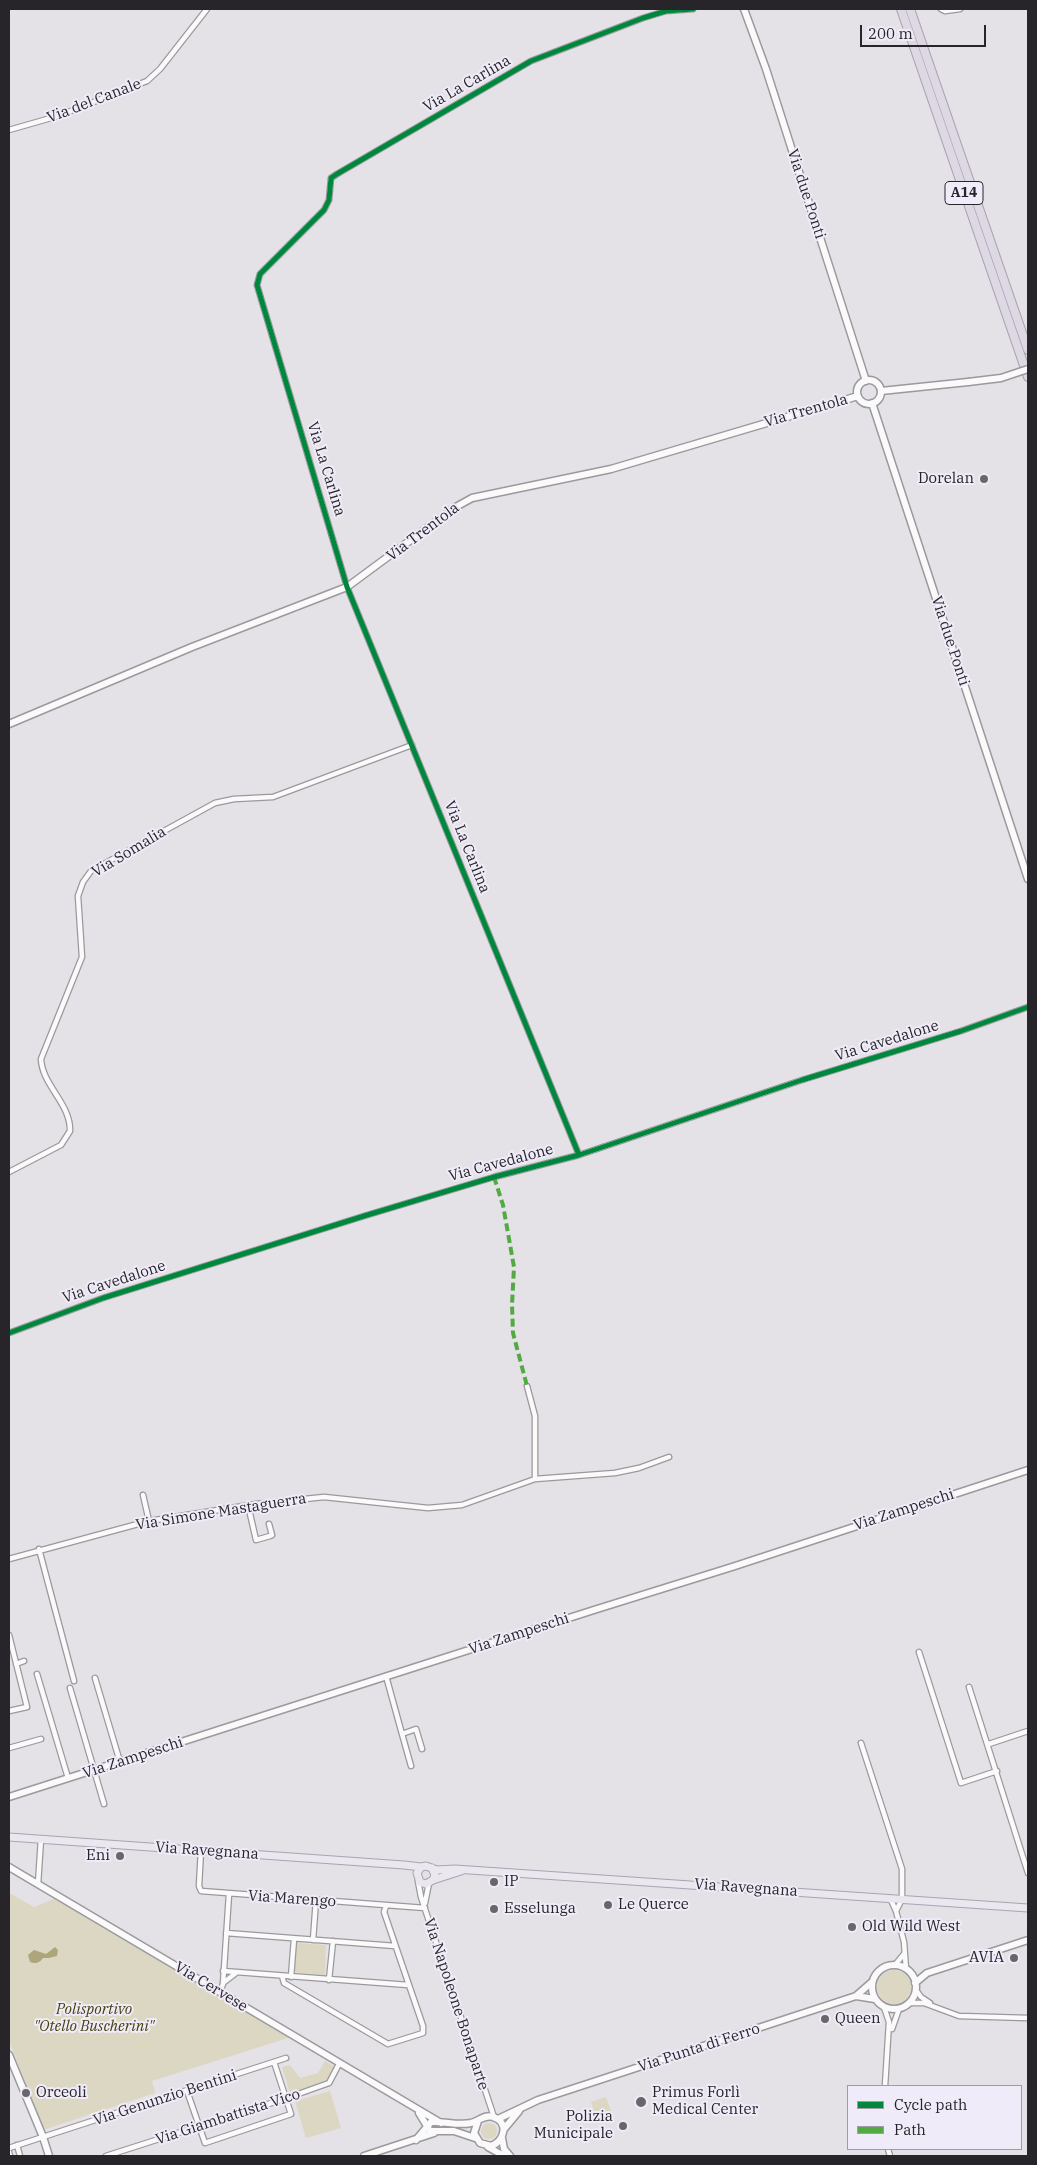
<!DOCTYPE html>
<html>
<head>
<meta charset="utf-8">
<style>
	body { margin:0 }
	#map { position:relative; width:1037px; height:2165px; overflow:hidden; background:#e4e1e7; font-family:"IBM Plex Serif",serif }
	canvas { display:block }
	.frame { position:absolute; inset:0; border:10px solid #27252a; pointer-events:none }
	.legend { position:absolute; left:847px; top:2085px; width:175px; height:65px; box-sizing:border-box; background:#f0ebf8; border:1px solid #a09ca6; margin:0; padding:6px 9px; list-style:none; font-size:15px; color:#27252a }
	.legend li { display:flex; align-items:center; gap:10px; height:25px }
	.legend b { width:25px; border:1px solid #a09ca6 }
	.scale { position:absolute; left:860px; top:25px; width:126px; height:22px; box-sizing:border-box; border:2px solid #27252a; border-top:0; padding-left:6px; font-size:15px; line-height:18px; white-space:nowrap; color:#27252a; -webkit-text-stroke:4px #f0ebf8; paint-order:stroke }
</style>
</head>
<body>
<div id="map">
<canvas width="1037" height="2165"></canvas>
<div class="frame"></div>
<ul class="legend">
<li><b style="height:6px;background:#00873e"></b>Cycle path</li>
<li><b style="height:6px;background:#53aa44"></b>Path</li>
</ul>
<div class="scale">200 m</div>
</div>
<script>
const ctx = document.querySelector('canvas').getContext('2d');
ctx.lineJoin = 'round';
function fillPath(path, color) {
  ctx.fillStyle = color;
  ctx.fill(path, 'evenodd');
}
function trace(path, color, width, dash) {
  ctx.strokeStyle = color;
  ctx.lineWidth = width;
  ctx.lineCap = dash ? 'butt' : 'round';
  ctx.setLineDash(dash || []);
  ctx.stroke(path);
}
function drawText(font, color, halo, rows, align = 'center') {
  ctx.font = font + ' "IBM Plex Serif",serif';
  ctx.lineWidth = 4;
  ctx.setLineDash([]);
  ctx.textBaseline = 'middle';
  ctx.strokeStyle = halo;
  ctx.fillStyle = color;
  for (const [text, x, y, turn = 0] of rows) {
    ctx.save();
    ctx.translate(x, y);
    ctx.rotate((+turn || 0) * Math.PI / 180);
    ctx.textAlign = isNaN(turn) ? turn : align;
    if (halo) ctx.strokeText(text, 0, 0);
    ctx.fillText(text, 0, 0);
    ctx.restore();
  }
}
fillPath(new Path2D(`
	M9,1893L34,1907L56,1898L291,2037L152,2081L155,2093L43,2130L9,2040Z
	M297,1943L326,1945L325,1975L292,1972Z
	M877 1987a17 17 0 1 1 34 0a17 17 0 1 1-34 0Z
	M325,2061L335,2067L326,2081L290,2093L282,2067L290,2065L300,2078L318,2073Z
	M330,2091L341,2128L306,2138L295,2101Z
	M606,2097L612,2114L597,2120L591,2102Z
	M481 2131a8 8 0 1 1 16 0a8 8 0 1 1-16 0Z`), '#dbd7c3');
fillPath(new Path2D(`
	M55,1947L58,1950L57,1956L49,1958H43C40,1963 35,1964 30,1962L28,1955L34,1950L46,1954Z`), '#ada67a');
const street = new Path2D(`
	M941,9L945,11L960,9
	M9,130L58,116L147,81L160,69L207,9
	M579,1155L347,587L257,285L260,274L324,210L329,200L331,178L337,174L531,61L643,18L666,11L693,9
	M9,1172L61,1145L70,1131C71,1104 42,1085 41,1059L82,957L78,896L83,882L91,871L215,803L234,799L273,797L412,745
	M9,1333L103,1298L364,1216L494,1177L579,1155L802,1080L961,1031L1028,1007
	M527,1386L535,1416V1479
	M143,1495L149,1521
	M248,1505L256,1540L270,1536L272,1535L269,1524
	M39,1549L74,1681
	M9,1559L149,1521L256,1504L324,1497L428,1508L462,1505L535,1479L615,1473L639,1468L669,1457
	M9,1635L27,1707L9,1711
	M919,1652L961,1783L997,1771
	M16,1664L24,1661
	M37,1674L68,1778
	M386,1676L402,1734
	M95,1678L120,1762
	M969,1687L1028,1873
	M70,1688L104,1804
	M861,1743L902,1869V1899L896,1911
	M989,1744L1028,1731
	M9,1748L41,1739
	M411,1766L402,1734L416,1729L422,1749
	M201,1850L199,1886L201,1891L425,1908
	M418,1881L421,1897L494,2117
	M38,1884L41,1839
	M890,1898L896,1911L904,1942L906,1969
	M425,1903L429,1883
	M226,1933L395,1946
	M313,1940L316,1900
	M895,1965L904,1954
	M223,1971L408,1985
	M282,1976L284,1983L388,2044L423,2033V2026L384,1912L386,1906
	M291,1977L294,1939
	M329,1980L333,1941
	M223,1983L236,1973
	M916,1990L921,1997L930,2003
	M220,1992L223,1984L229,1894
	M909,2003H924L959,2016L1028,2018
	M884,2007L889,2022L885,2086
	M892,2029L899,2009
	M187,2091L205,2143L291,2114L274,2062
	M17,2145L20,2156
	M9,2148L286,2058
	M888,2149L890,2156
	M9,2152L10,2156
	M106,2156L287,2098L329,2083L339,2064`);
const secondary = new Path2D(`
	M744,9L766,69L866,381
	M857 392a12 12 0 1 1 24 0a12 12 0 1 1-24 0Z
	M881,391L968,382
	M872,403L1028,879
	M9,724L192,647L347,587L454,508L472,498L611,469L858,396
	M9,1797L597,1609L732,1567L1028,1470
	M9,1867L441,2123
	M872 1987a22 22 0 1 1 44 0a22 22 0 1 1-44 0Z
	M915,1983L927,1973L1028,1940
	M856,1996L872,1982
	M9,2055L43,2137L49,2156
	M419,2113L430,2131H454L475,2138
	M498,2119L538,2100L856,1996L875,1999
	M504,2129L519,2111
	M502,2138L504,2149L510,2156
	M416,2140L431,2122C445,2121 457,2126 471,2123C479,2121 485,2114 493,2117C510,2122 504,2142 491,2146L480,2143L474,2133L478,2121
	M488,2147L504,2156
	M364,2156L434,2133`);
const primary = new Path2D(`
	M9,1837L404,1865L421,1867
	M432,1868L435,1875L433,1880L426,1884L420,1882L417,1873L421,1867L426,1866L437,1870L455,1869L1028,1908
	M433,1880L461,1871`);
const highway = new Path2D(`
	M901,9L1028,377
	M910,9L1028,350`);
trace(street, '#9b999d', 7);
trace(secondary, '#9b999d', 9);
trace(primary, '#aaa4b2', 9);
trace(highway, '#aaa4b2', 10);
trace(street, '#fbfafb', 4.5);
trace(secondary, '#fbfafb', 6);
trace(primary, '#eae7ee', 7);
trace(highway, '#ddd8e3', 8);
const secondaryBridge = new Path2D(`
	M968,382L1001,378L1028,369`);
trace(secondaryBridge, '#9b999d', 9, []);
trace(secondaryBridge, '#fbfafb', 6);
trace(new Path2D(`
	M494,1177L503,1205L514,1267L512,1305L513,1333L527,1386`), '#53aa44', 4, [8, 4]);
trace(new Path2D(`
	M579,1155L347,587L257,285L260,274L324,210L329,200L331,178L337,174L531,61L643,18L666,11L693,9
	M9,1333L103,1298L364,1216L494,1177L579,1155L802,1080L961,1031L1028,1007`), '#00873e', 5);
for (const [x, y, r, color] of [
	[984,479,5,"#69676c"],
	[120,1856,5,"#69676c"],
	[494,1882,5,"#69676c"],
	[608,1905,5,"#69676c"],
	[494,1909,5,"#69676c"],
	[852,1927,5,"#69676c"],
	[1014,1958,5,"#69676c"],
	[825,2019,5,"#69676c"],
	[26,2093,5,"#69676c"],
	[641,2102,6,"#69676c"],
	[623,2126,5,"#69676c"]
]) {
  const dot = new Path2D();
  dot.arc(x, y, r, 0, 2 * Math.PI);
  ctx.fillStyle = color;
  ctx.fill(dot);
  trace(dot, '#f0ebf8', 2);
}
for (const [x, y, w] of [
	[964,193,38]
]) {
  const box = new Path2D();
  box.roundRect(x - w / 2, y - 11.5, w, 23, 4);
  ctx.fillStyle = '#f0ebf8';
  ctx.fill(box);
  trace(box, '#27252a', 1);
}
drawText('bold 14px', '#27252a', null, [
	["A14",964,193]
]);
drawText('15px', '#27252a', '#f0ebf8', [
	["Via La Carlina",467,84,-30],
	["Via del Canale",94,101,-21],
	["Via due Ponti",806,194,72],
	["Via Trentola",806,411,-16],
	["Via La Carlina",326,469,73],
	["Via Trentola",423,532,-37],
	["Via due Ponti",950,641,72],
	["Via La Carlina",467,847,68],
	["Via Somalia",129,852,-31],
	["Via Cavedalone",887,1041,-17],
	["Via Cavedalone",501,1163,-15],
	["Via Cavedalone",114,1282,-18],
	["Via Zampeschi",904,1510,-18],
	["Via Simone Mastaguerra",221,1512,-9],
	["Via Zampeschi",519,1634,-18],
	["Via Zampeschi",133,1758,-18],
	["Via Ravegnana",207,1851,4],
	["Via Ravegnana",746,1888,4],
	["Via Marengo",292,1899,4],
	["Via Cervese",211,1987,31],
	["Via Napoleone Bonaparte",456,2004,72],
	["Via Punta di Ferro",699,2048,-18],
	["Via Genunzio Bentini",165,2098,-18],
	["Via Giambattista Vico",228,2117,-18]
]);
drawText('15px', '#27252a', '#f0ebf8', [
	["Dorelan",974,479,"right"],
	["Eni",110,1856,"right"],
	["IP",504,1882],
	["Le Querce",618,1905],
	["Esselunga",504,1909],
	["Old Wild West",862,1927],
	["AVIA",1004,1958,"right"],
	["Queen",835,2019],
	["Orceoli",36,2093],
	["Primus Forlì",652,2093],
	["Medical Center",652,2110],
	["Polizia",613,2117,"right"],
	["Municipale",613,2134,"right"]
], 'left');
drawText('italic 15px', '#453f09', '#f0ebf8', [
	["Polisportivo",94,2010],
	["\"Otello Buscherini\"",94,2027]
]);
</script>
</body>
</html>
